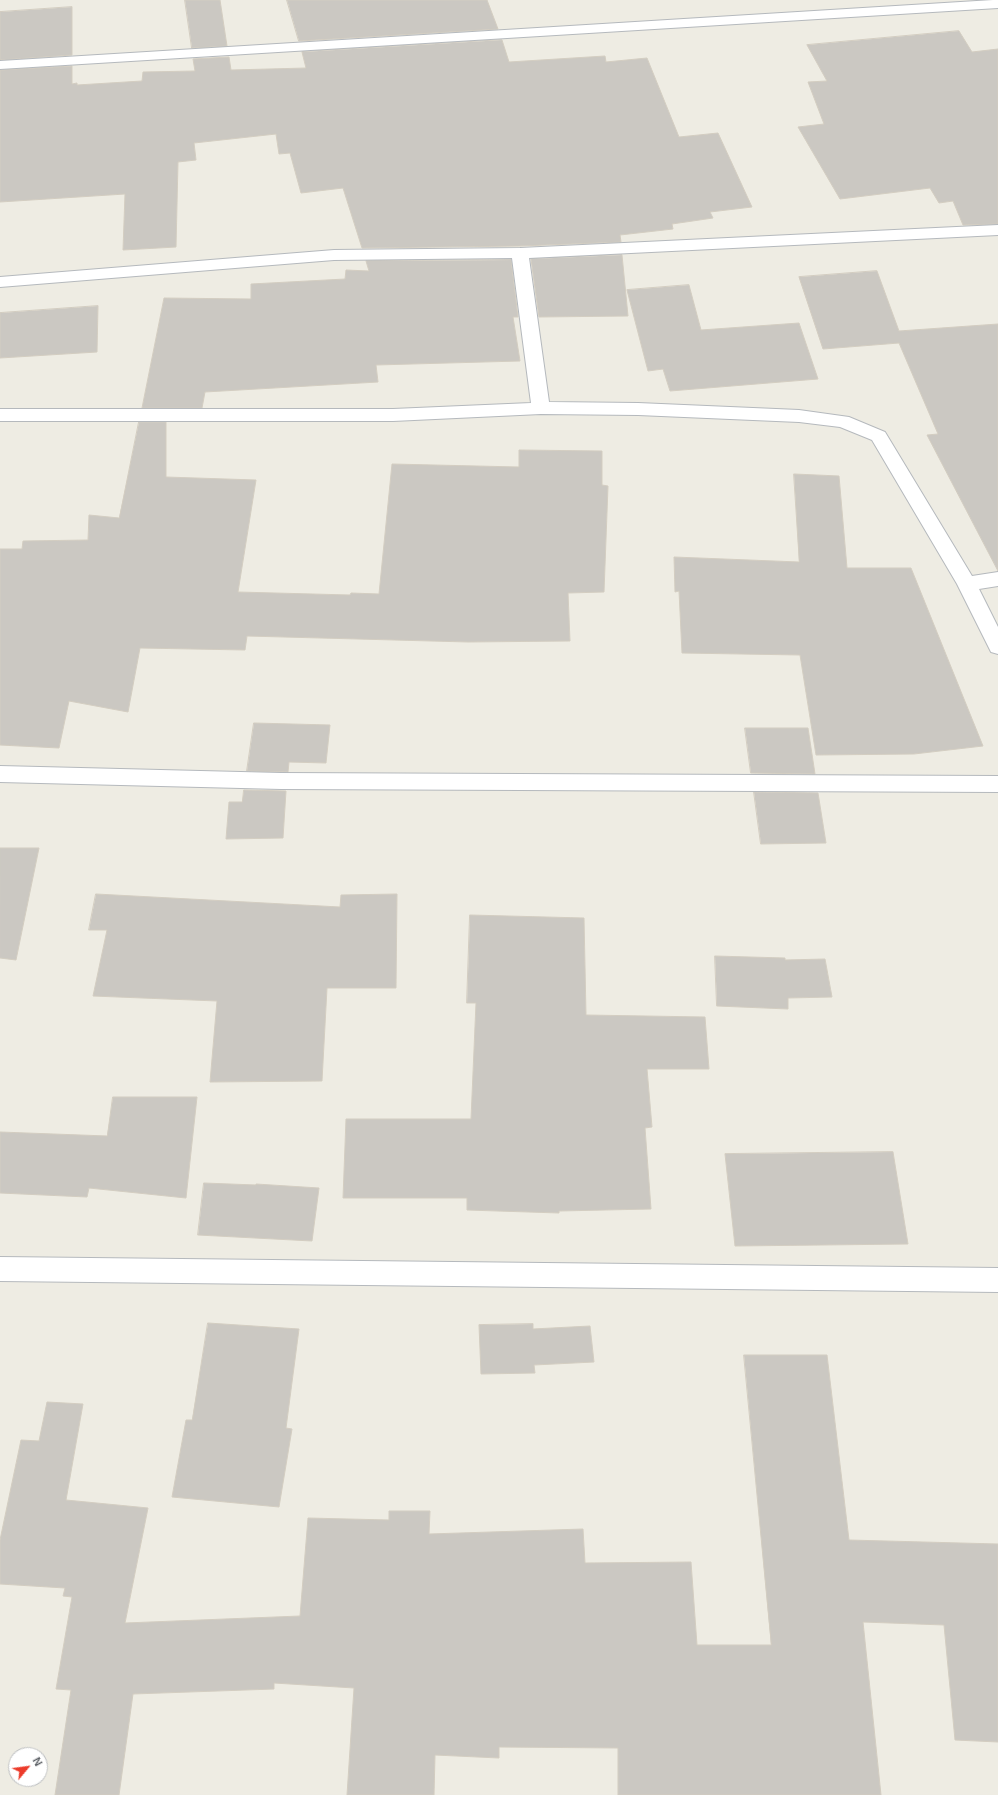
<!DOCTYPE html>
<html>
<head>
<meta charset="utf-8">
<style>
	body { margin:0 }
	#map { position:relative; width:998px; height:1795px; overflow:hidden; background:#eeece3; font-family:Arial,sans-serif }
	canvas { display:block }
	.north { position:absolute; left:8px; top:1747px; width:40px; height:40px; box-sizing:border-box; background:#fff; border:1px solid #bdbfc1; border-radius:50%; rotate:61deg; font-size:11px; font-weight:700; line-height:16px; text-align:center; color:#5b5f64 }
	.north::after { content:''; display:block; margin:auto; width:14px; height:18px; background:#ec3b2a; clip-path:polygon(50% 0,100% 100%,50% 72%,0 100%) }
</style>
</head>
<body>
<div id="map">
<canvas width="998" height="1795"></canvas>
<div class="north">N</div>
</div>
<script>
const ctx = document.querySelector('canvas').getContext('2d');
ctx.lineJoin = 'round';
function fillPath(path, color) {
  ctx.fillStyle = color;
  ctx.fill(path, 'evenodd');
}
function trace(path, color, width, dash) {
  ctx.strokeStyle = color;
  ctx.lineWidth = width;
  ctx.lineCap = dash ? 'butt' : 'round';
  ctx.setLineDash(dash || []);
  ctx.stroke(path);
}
const building = new Path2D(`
	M185,0H220L227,46L192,48Z
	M287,0H487L498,29L299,41Z
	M72,7V55L0,60V12Z
	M959,31L972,52L998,49V224L963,225L953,201L939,203L930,188L840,199L798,127L824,124L808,82L827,81L807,45Z
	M502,40L509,62L605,56L606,62L647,58L679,137L718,133L752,207L710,212L713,218L672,224L673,229L620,235L621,242L520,246L362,248L343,188L301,193L290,153L279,154L276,134L194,143L196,160L178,162L176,247L123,250L125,194L0,202V70L72,66V84L77,83V85L142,81L143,72L195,71L193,59L229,57L231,70L306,68L302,52Z
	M622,255L628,316L539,317L531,259Z
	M511,260L518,317H513L520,361L376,365L378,382L205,392L202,408H142L164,298L251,299V284L345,279L346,270L369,271L366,261Z
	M877,271L899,331L998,324V571L927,435L938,434L899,343L823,349L799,277Z
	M689,285L701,330L799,323L818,379L670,391L663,369L648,371L627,290Z
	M98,306L97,352L0,358V313Z
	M139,422H166V477L256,480L238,592L350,595L351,593L379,594L392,464L519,467V450L602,451V485L608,486L604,592L568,593L570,641L468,642L247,636L245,650L140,648L128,712L69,701L59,748L0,745V549H22L23,541L88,540L89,515L119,518Z
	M794,474L839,476L847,568H911L983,746L914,754L816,755L800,655L682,653L679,591L675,592L674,557L799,562Z
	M254,723L330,725L326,763L289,762L288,772L247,771Z
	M745,728H808L815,774L751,773Z
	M244,790L286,791L283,838L226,839L229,802H242Z
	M754,792L818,793L826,843L761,844Z
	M0,848H39L16,960L0,958Z
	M96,894L340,907L341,895L397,894L396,988H327L322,1081L210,1082L217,1001L93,996L107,930H89Z
	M470,915L584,918L586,1015L705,1017L709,1069H647L652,1127L645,1128L651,1209L559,1211V1213L467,1210V1198H343L346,1119H471L476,1003H467Z
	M715,956L785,958V960L825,959L832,997L788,998V1009L717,1006Z
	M113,1097H197L186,1198L89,1188L87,1197L0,1193V1132L107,1136Z
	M893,1152L908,1244L735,1246L725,1154Z
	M204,1183L256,1185V1184L319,1188L312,1241L198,1235Z
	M208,1323L299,1329L286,1428L292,1429L279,1507L172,1497L186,1420H192Z
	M533,1324V1329L590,1326L594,1362L534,1365L535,1373L481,1374L479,1325Z
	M744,1355H827L849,1540L998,1544V1742L955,1740L944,1625L863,1622L881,1795H618V1748L499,1747V1758L435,1755L434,1795H347L354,1688L274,1683V1689L133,1694L119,1795H55L71,1690L56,1689L72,1597L63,1596L65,1588L0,1584V1540L21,1440L39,1441L47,1402L83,1404L66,1500L148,1508L125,1623L300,1616L308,1518L389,1520V1511H430L429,1534L583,1529L585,1563L691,1562L697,1645H771Z`);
fillPath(building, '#cbc8c2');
trace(building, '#d3cdc1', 1);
const minor = new Path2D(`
	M993,0H998V8L0,69V61Z
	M998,225V235L529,258L549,402L638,403L799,410L849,417L885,432L972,576L998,572V586L979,589L998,627V654L991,652L957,584L872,440L840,427L799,422L638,415L541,414L393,421H0V409H393L531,403L512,258L334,260L0,287V277L334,250L520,248Z
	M0,766L281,773L998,776V792L281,789L0,782Z
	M0,1257L998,1268V1292L0,1281Z`);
trace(minor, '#b5b9bd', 2);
fillPath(minor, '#fff');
</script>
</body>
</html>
